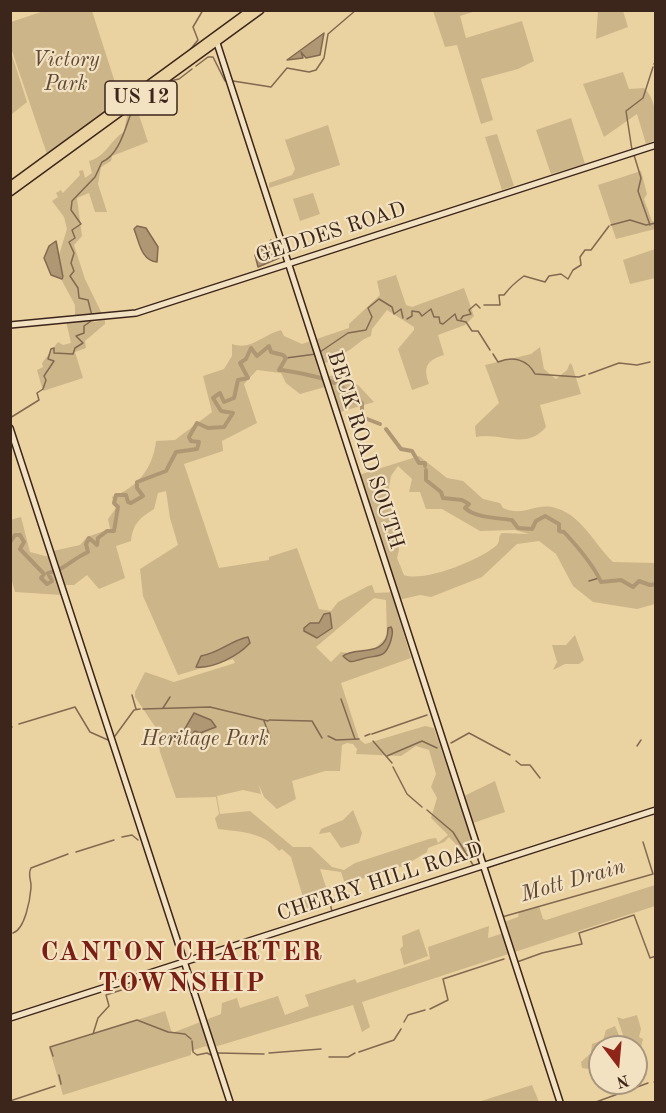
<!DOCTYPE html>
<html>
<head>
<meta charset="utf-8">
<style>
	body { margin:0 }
	#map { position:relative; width:666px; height:1113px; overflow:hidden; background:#ebd2a1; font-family:"Old Standard TT",serif }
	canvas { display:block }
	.frame { position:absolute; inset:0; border:12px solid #3c251b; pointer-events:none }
	.north { position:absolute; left:588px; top:1035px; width:60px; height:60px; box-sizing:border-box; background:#f2e2c2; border:2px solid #a9967f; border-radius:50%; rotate:164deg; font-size:16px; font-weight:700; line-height:24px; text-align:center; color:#3c251b }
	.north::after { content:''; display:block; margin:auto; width:21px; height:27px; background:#8f2418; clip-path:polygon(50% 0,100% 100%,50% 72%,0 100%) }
</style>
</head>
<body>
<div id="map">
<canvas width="666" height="1113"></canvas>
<div class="frame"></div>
<div class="north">N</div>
</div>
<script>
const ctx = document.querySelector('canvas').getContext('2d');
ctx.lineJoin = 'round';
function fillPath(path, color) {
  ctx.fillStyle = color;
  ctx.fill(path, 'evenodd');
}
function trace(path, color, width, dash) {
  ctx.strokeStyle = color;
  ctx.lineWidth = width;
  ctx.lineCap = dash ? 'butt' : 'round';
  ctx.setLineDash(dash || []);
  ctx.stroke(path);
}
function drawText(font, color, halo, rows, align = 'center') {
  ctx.font = font + ' "Old Standard TT",serif';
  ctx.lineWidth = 4.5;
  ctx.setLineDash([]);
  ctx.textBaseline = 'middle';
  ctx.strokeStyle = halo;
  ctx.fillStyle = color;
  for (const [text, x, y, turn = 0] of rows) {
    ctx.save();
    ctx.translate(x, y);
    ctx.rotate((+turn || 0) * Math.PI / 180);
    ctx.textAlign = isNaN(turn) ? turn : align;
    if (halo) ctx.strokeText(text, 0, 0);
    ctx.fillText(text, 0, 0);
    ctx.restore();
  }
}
fillPath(new Path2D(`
	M44,11H92L121,101L47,154L11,48V51V22Z
	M433,11H476L460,16L466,38L522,21L534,61L518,69L481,79L493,120L481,124L457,45L445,47Z
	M598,11H623L628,27L596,39Z
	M11,52L27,102L12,114L10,113Z
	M623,72L629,89L644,88C658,101 656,123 655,140L646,144L637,114L604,137L583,84Z
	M136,106L148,142L112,156L111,161L101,167L98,184L107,212H95L89,193L77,198L82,236L74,245L85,279L102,314L75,316V305L61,279L64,278L59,255L67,229L64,217L52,201L58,197L56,193L61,190L63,193L80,175L79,171L83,170L85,178L92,173L89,161C107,156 110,140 124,132L128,111Z
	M571,118L585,164L551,174L536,130Z
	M328,125L340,165L269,188V183L292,175L295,169L285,140Z
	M497,134L514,186L502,190L485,137Z
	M641,171L647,194L644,199L652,221L655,222V229L616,239L598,185Z
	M313,193L320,214L300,221L293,199Z
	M655,249V278L630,284L623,260Z
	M396,275L406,305L412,307L464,288L474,316L465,325L438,335L444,355C426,360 423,368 429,384L412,390L398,349L414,330V327L387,310L372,329L371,336C359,340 354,349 342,354L340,359L317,365L321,378L339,374L359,386L374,402L340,412L332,385L300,394L286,383L281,373L257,370L244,384L257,423L222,441L223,451L184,464L219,568L269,560V557L297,548L319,609L331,611L338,602L368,586L372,585L375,593L396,592L359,475L419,456L447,478L463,481L483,499L500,503L503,508C523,517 533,504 552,507C581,513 594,544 613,562L655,563V604L637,609L593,602L573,586L556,554L539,541L517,544L482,577L431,597L420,595L394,601L411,658L341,683L359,739L365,744L425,726L434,728L474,847L464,853L449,837L444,842L428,848L427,852L404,866L345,884L341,872L320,869L332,905L308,914L291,857L282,849L279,851C264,832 241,832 218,829L215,818L219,814L216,797L176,798L160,752L156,728L135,697V692L145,672L174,682L235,663L233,659L178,675L143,596L140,569L178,545L170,518L166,491L158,493L154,509C140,518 133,523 131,541L116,546L125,578L99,589L87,575L74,585H65L53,551L80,545L87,537L110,529L108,519L116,508L112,497C138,487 153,468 156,441L175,440L212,412L203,376L224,369L232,356V344C251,351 264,334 281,330L284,336L302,344L349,328V324L380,295L377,281ZM398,466L412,479L409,492H420L426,509H442L480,531L515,530L529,534L502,533C497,537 501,540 497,545C482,559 424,583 404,575L397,558L399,550L396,525L389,487L391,476ZM374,598L386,600L387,636C375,652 360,656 341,652L331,662L316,647ZM347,743L353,744L357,749L356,754L401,756L416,746L429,750L436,774L431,787L437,798L431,818L448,835L438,843L436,838L429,839L355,863L344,870L332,867L311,847H293L250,811L220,814L217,796L243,790L261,794L259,785L264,797L277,809L296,799L292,781L325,771H340L342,745Z
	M93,319L94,322L105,320V324L85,341L86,348L75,352L83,378L43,391L37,370L43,367L42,363L58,342L63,345L71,343L66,321Z
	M540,347L544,369L556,379L567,370L570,363L572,365L581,394L540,405L546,427C526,451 501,432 476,437L475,426L499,403L485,365L531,354Z
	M21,517L30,552L49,557L62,595L15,592L11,578L10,520Z
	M575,635L584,660L579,664H565L553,670L557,662L552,645H566Z
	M495,781L505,812L473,823L464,796Z
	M353,810L362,833L359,843L341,848L330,832L319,834L321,829L343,820Z
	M655,885V906L362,1002L370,1027L362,1032L353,1005L208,1049L206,1046L191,1051V1055L63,1095L49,1048L165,1011L172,1033L221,1014L222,1003L237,998L240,1008L278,996L285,1015L309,1006L305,995L355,979L357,983L430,959L428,947L489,926L488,938L507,932L504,922L518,917L519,912L539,906L543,919L546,920Z
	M419,929L428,956L404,965L400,949L403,946L402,936Z
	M637,1015L641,1029L639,1037L643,1039L640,1052L636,1053V1047H627L617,1017L623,1019Z
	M615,1026L624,1047H600V1083H596L589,1069L582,1068L581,1062L591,1053L592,1044L603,1040L606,1030Z
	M532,1085L539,1102H478Z`), '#cdb58a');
const water = new Path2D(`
	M324,33L320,55L306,58L301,52L303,58L287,60Z
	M137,226L146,228L158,247L157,262C141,261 139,241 134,229Z
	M271,240L279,258L258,267L255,255Z
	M56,241L63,277L62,279L51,275L44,258L49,246Z
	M330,613L332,628L317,638L304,631V628L310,623H319L324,614Z
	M391,627C394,632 392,634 391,640C385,660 378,654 362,659C352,661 352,665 343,656C355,646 388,659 388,628Z
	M248,637L250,643C238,656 213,669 196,667L201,656C220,653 229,641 248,637Z
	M194,713L211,720L216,727L200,733L195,731L190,736L168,743L171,734L183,732Z`);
fillPath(water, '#b09773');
trace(water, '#826950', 1.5);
trace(new Path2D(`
	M189,51L198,40L193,27L203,10
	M654,64L656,60
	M196,66L208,57H213L225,81
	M170,81L179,79L192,69
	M233,81L271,87L287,68L309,72L316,70L324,58L328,34L356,10
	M632,150L626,111L643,98L653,67
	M634,155L641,178L638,191L650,225
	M611,225L630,220L646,225L656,223
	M484,305H500L499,295H504C510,287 517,281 524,276L545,282L549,276L561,274L568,279L573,270L581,265L580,257L585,250H591L609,226
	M92,316L88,300L79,298L78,288L70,276L74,271L71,263L74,253L69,242L75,238L72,230L81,224L71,210L72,201L95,177L102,162C121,154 126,123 134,106
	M407,319L412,316V311L419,312L422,316L431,309L434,317H439L440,323L443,324L455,314L457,320L466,322L472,331H478L490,350
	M461,319L463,316L471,314L469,310L476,304L480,308
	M320,352L348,333L366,330L372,317L368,308L379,299L392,307L394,314L401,309L403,318
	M493,354L498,362C513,356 527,359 535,374L579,377L585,375
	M286,358L316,354
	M589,374L619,363L637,365L650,362
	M10,418L39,400L37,393L43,389L46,380L44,376L54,361L48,359L51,349L54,348V353L73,354L75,348L83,343L76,336L84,333V326L91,321
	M589,581L599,578
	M132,695L136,709
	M341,699L355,739
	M163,708L170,697
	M143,709L210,707L268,721
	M269,720L311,721
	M264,721L270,737
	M312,721L322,738
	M19,724L75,707L90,732L108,740
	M10,727H12
	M372,734L427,715
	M115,736L134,710L140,709
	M328,736L336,740L359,739
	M365,736L370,734
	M373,741L392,763
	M451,743L469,733L510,755
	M637,746L641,740
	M387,756L422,741L437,748
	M516,761L521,765H530L540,778
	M393,767L407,794L422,807
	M427,810L453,832L473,865
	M122,837L132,835L138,840
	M76,852L114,840
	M487,868L539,850
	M329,900L332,911
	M502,917L653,874L643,842
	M13,933C25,929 30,900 31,888C32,880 27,876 31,868L68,854
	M517,962L542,953L582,944L579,933L634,915L650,958L656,956
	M430,1009L448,1000L443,979L504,959
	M404,1022L408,1015L425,1010
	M93,1034L98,1018L109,1006L106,995L137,985
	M192,1041L193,1052L197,1055L207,1053L211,1055
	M359,1052L394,1040L401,1029
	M218,1053L264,1054
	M269,1053L321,1049
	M53,1056L50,1047L137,1020L168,1032L185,1034L191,1039
	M329,1057H348L355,1053
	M59,1075L61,1084
	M654,1082H656
	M10,1101L55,1086
	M596,1102L648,1083`), '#826950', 1.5);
trace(new Path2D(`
	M386,429L401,449L412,451L419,463H425V466
	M426,470V480L441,492L443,498L462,500L469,504L465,508C475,518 499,518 512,520L518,528L532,529L536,521L545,516L559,524V531L564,532C577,546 593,564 601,582L621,580L633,587L639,581L650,585L656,584
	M10,542L15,535H20L24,542L20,549L44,574L41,578L47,584L52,581L48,573C65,570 72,559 88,552L86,544L89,538L97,545L98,538L107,531H114L118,507L114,503L116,495H126L128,502L131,503L143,496L137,488V482L166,471L176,452L197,449L199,442L191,441L189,437L197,423L208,428L224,427L233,413L221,411L213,398L220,393L224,402L234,398L238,380L248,378L240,363L246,359L251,348L257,356L269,346L271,352L283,355L286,358L279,370C287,370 330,379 334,383L341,377L342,386L351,396V402L359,400L362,403V417L380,424`), '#b09773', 4);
const secondary = new Path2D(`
	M217,43L560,1102
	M10,325L136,313L656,145
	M10,428L230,1102
	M10,1018L656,810`);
const primary = new Path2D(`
	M10,186L251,10
	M10,192L260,10`);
trace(secondary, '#3c251b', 8);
trace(primary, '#3c251b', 10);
trace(secondary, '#f2e2c2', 5);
trace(primary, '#ebd2a1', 7);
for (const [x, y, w] of [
	[141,98,72]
]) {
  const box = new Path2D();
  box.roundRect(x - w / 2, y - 17, w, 34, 4.5);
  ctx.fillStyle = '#f2e2c2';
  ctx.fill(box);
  trace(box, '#3c251b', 1.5);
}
drawText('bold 20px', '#3c251b', null, [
	["US 12",141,98]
]);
drawText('italic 21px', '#604937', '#f2e2c2', [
	["Victory",66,60],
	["Park",66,84],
	["Heritage Park",205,739]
]);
drawText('21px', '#3c251b', '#f2e2c2', [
	["GEDDES ROAD",331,233,-18],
	["BECK ROAD SOUTH",365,450,72],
	["CHERRY HILL ROAD",380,882,-18]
]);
drawText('italic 22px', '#5f4735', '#f2e2c2', [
	["Mott Drain",573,881,-16]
]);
ctx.letterSpacing = '1.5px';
drawText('bold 27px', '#7a1f14', '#f2e2c2', [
	["CANTON CHARTER",182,953],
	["TOWNSHIP",182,984]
]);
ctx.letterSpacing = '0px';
</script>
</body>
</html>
